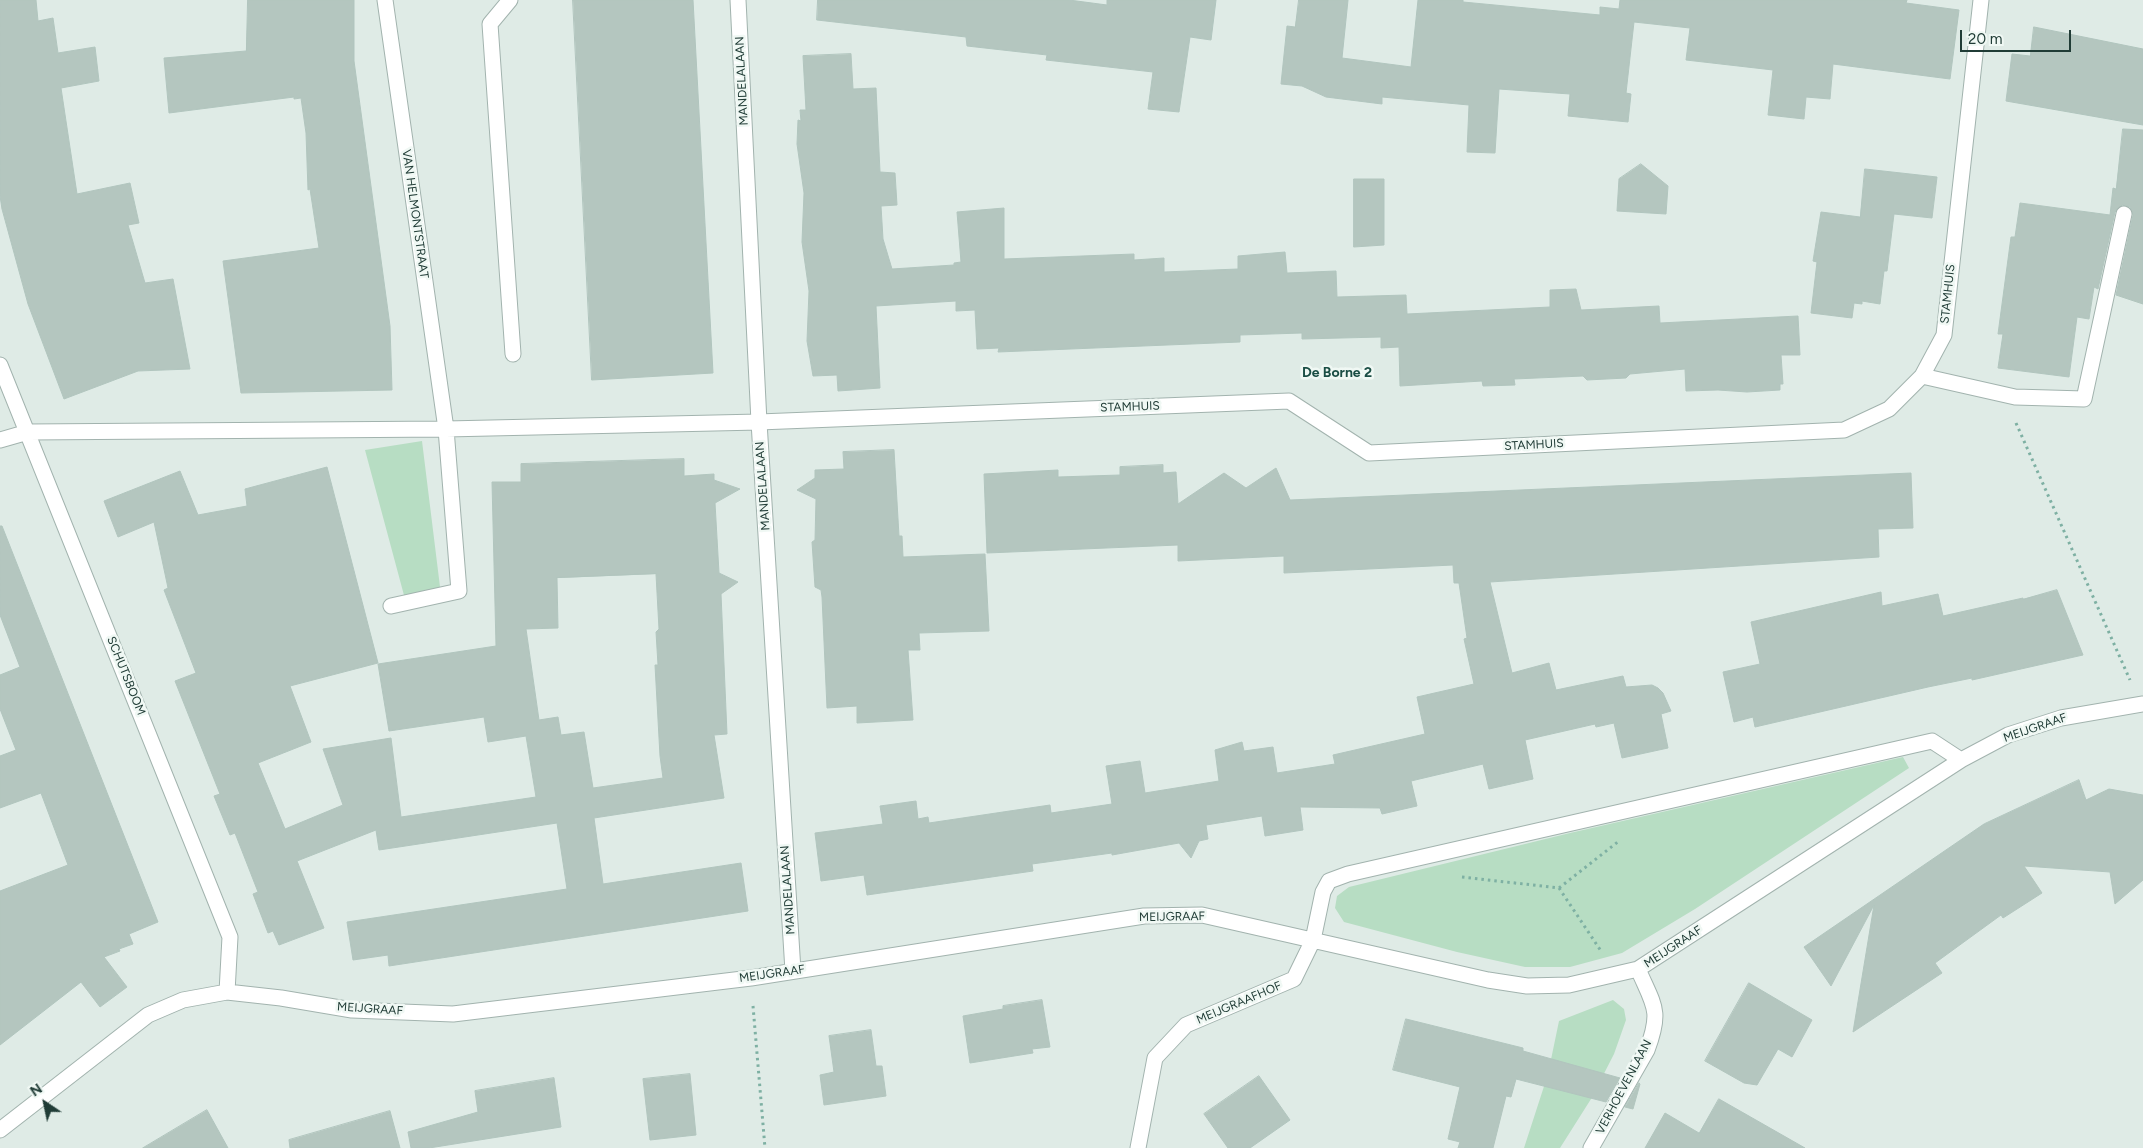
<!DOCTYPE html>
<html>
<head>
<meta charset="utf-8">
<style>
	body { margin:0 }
	#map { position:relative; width:2143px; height:1148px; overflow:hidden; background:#dfebe6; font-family:Figtree,sans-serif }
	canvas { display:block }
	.north { position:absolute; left:20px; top:1078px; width:50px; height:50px; -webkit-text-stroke:4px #f0f8f4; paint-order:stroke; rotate:326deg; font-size:14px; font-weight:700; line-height:20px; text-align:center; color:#203c36 }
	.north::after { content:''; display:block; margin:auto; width:18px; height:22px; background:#203c36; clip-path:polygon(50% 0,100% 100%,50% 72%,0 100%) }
	.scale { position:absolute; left:1960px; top:30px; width:111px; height:22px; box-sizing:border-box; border:2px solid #203c36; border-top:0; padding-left:6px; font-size:15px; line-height:18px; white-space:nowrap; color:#203c36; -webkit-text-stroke:4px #f0f8f4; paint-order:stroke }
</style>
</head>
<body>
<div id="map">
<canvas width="2143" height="1148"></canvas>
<div class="north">N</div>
<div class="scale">20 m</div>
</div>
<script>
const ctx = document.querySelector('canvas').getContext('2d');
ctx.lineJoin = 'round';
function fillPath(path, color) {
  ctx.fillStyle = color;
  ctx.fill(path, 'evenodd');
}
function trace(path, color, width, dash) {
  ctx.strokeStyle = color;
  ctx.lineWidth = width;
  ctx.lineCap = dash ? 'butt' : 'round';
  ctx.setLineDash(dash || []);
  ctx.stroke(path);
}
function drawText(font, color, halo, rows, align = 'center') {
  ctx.font = font + ' Figtree,sans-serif';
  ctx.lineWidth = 5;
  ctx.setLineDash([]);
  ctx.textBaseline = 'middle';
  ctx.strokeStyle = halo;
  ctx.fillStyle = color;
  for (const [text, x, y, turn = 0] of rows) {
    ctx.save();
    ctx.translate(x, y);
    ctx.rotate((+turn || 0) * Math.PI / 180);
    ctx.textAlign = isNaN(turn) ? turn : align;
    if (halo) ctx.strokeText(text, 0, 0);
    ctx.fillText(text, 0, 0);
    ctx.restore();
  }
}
fillPath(new Path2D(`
	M422,441L441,595L405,599L365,450Z
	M1903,757L1909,768L1695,909L1622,953L1570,967H1525L1457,952L1344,922L1335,908L1337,896L1349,887L1570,833Z
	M1613,1000L1624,1009L1626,1020L1614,1054L1591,1099L1560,1148H1524L1548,1074L1559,1021Z`), '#b7ddc3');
const building = new Path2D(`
	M0,0H36L38,21L53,18L58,53L95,47L99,81L61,88L77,194L130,183L139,223L128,225L145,283L173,279L190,369L138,371L64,399L28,304L2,209L0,196Z
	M248,0H354V61L390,326L392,390L241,393L223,261L319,248L310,189L308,190L306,133L301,98L294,99V97L169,113L164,58L246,51Z
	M573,0H693L713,373L592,380Z
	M818,0H1069L1107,5V0H1216L1211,40L1190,37L1179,112L1148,109L1153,72L1046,60L1047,55L967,46L966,37L817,20Z
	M1299,0H1348L1342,58L1411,67L1418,0H1463V2L1600,15V7L1619,9L1620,0H1907L1906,3L1959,10L1950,79L1833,64L1830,99L1806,97L1804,119L1768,115L1773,70L1686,60L1690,28L1634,22L1626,93L1631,94L1628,122L1568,116L1570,94L1499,89L1495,153L1467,152L1469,105L1382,97V104L1326,97L1302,86L1281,84L1287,26L1295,27Z
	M2034,27L2143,49V125L2006,101L2012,54L2030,56Z
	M851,54L853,89L876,88L880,172L895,173L897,205L881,206L883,239L892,269L954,265V263L961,262L957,212L1004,208V259L1134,254V260L1164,258V272L1238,269V256L1285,252L1287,273L1336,271L1337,297L1406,295L1407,314L1550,307V290L1576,289L1581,310L1659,306L1660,323L1798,316L1800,355H1781L1783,384H1780V390L1747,392L1718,390L1686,391L1685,369L1630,374L1626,378L1587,380L1583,376L1514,379L1515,385L1483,386L1482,381L1400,386L1399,347L1381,348V337L1302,339V333L1240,335V342L998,352L999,348L977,349L975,310L956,311V301L876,306L880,388L838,391L837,375L813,376L807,341L809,291L802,242L804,193L797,144L798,120L801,121L800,110H806L803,56Z
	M2123,129L2143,130V304L2116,295L2133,215L2130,207L2122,205L2115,212L2098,289L2094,287L2089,319L2077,317L2069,377L1998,368L2003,334H1998L2011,237H2015L2020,203L2110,215L2113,188L2116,189Z
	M1641,164L1668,186L1666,214L1617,211L1619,179Z
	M1865,169L1937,177L1932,218L1894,214L1887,271H1884L1880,304L1862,301V304L1854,303L1852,318L1811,313L1817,262L1813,261L1821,212L1860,217Z
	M1354,179H1384V245L1354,247Z
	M894,450L899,536H902L903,557L985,554L989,631L919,633L920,650H908L913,720L857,723V706L827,708L822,597L821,590L815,587L812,542L815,540L816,499L797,490L815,478V470L844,469L843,452Z
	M684,459V476L714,474V480L740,489L715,503L719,573L738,582L721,594L727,734L714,735L724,798L594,818L603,884L741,863L748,911L389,966L388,955L353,960L347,922L567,889L557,823L379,850L376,830L297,861L324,928L279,945L273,931L268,933L253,894L258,892L235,833L230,835L214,796L220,794L175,681L196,673L164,590L168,588L154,522L118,537L104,501L180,471L198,515L247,506L245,489L327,467L378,663L290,686L311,742L258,763L285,829L343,805L323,749L391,738L401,817L536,797L526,736L488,742L484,717L389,731L378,664L496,646L492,482H521V464ZM656,574L659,629L656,632L658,665H655L660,756L663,778L593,788L584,732L561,735L558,717L539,720L526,629L558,628L557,578Z
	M1163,465V473L1176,472L1178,504L1224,473L1246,488L1276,468L1290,500L1911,473L1913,528L1878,529L1879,557L1490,582L1512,673L1549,663L1556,690L1623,676L1626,687L1652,685L1658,688L1663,693L1671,711L1661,714L1668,748L1622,758L1614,723L1596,727L1595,724L1525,740L1533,779L1489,789L1483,764L1411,781L1417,806L1382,814L1380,808L1300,807L1303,830L1265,836L1262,816L1206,825L1208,839L1199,841L1191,858L1179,843L1112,855V853L1032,864L1033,871L867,895L864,875L821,881L815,833L883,824L880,806L916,801L918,819L928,817L929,823L1050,805L1051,813L1112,804L1106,766L1140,761L1145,793L1219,781L1215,750L1242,742L1244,751L1273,747L1277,773L1335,764L1333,755L1425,734L1417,697L1474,684L1464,639L1467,638L1459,583H1454L1453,565L1284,573V556L1178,561V545L987,553L984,474L1058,470V477L1120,475V467Z
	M0,526H2L158,922L129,934L133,944L119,949L120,951L104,957L127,987L100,1007L81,982L0,1045V891L68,865L41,793L0,808V756L16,750L0,709V675L20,667L0,615Z
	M2057,590L2083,655L1972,680V678L1928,687L1755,727L1753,717L1734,722L1723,672L1760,664L1751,622L1881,592L1882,606L1938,594L1943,616L2023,598V599Z
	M2079,780L2086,800L2109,789L2143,795V880L2115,904L2110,872L2024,866L2042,893L2003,918L2001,915L1935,963L1942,973L1853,1032L1874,905L1831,986L1804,947L1984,824Z
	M1749,983L1812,1020L1792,1057L1778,1049L1757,1085L1744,1083L1705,1061Z
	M1042,1000L1050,1047L1032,1049L1033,1053L970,1063L963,1016L1003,1009V1006Z
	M1406,1019L1523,1048V1051L1620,1078L1606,1102L1516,1079L1511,1097L1506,1096L1493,1148H1458L1460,1142L1448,1139L1460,1087L1393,1070Z
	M871,1030L876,1066H882L886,1096L824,1105L820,1075L834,1072L829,1036Z
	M690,1074L696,1135L650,1140L643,1079Z
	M1259,1076L1290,1120L1250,1148H1228L1204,1114Z
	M554,1078L561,1127L429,1148H411L408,1132L478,1112L475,1091Z
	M1639,1083L1640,1084L1633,1109L1625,1107Z
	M1719,1099L1805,1148H1645L1665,1113L1699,1133Z
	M207,1110L228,1148H143Z
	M390,1111L400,1148H290L289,1140Z`);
fillPath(building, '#b4c6bf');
trace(building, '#b1c5be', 1);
const minor = new Path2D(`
	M385,0L446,429L459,591L391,606
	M510,0L490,24L513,354
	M738,0L759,422L793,971
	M0,365L230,937L227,992
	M1922,376L2015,397L2084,399L2124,214
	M0,440L28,432L446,429L759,422L1289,401L1369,453L1844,430L1889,409L1922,376L1944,335L1981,0
	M0,1130L148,1015L183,1000L227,992L281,998L352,1010L453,1014L751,978L1144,916L1202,915L1488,980L1527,986L1569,985L1638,969L1961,760L2008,735L2061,718L2143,704
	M1138,1148L1155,1058L1186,1025L1294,979L1313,940L1323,892L1329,881L1348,874L1932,741L1961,760
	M1591,1148L1647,1050C1662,1010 1654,1006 1638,969`);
trace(minor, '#a2b3ae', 17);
trace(new Path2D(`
	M2016,423L2130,680
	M1462,877L1559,888L1601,951
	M1559,888L1619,841
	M753,1006L765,1148`), '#7eb0a3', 3, [2.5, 4]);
trace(minor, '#fff', 15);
drawText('12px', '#203c36', '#f0f8f4', [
	["MANDELALAAN",742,81,-93],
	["VAN HELMONTSTRAAT",415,214,82],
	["STAMHUIS",1948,294,-84],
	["STAMHUIS",1130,407,-2],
	["STAMHUIS",1534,445,-3],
	["MANDELALAAN",763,486,-94],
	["SCHUTSBOOM",126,676,68],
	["MEIJGRAAF",2035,728,-19],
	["MANDELALAAN",788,890,-94],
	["MEIJGRAAF",1172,917,-1],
	["MEIJGRAAF",1673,947,-33],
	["MEIJGRAAF",772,974,-8],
	["MEIJGRAAFHOF",1239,1003,-23],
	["MEIJGRAAF",370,1009,4],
	["VERHOEVENLAAN",1624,1087,-62]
]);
drawText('bold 14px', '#1b4e45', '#f0f8f4', [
	["De Borne 2",1337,373]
]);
</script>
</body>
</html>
